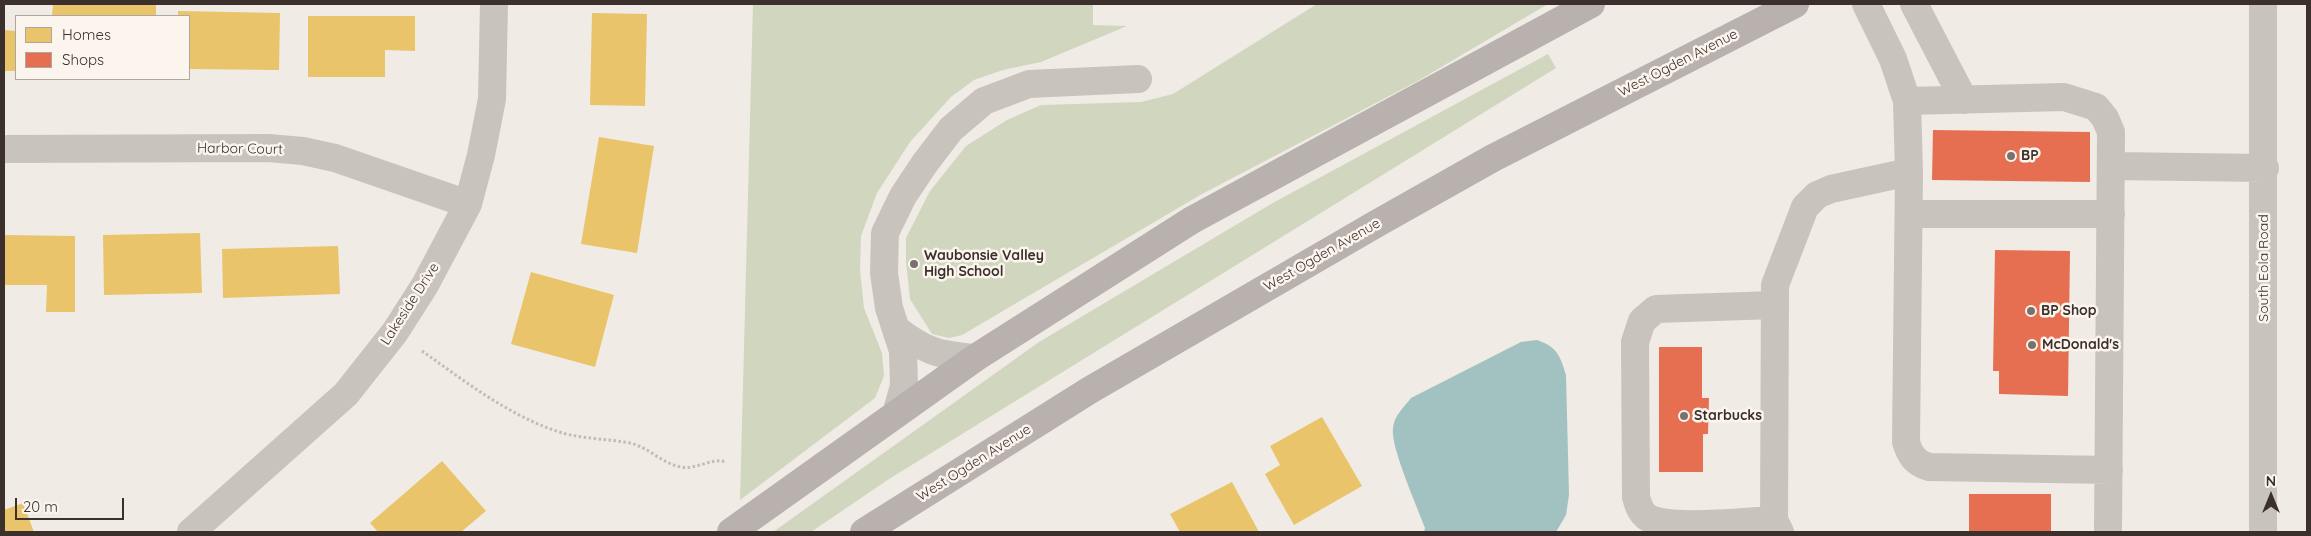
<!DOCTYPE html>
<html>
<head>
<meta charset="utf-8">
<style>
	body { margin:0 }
	#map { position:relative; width:2311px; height:536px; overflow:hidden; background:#f0ebe5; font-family:Quicksand,sans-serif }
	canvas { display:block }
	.frame { position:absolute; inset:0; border:5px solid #3b302b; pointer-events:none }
	.legend { position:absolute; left:15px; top:15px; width:175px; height:65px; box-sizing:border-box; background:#fbf5ee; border:1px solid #aea6a0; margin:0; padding:6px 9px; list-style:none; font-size:15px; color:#3b302b }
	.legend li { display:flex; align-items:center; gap:10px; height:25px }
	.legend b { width:25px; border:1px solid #aea6a0 }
	.north { position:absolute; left:2246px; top:471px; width:50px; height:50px; -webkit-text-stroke:4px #fbf5ee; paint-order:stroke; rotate:0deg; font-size:14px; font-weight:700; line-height:20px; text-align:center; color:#3b302b }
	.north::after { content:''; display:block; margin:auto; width:18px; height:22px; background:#3b302b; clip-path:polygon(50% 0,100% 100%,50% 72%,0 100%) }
	.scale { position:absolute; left:15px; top:498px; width:109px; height:22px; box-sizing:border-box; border:2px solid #3b302b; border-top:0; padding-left:6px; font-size:15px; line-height:18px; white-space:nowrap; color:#3b302b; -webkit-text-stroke:4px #fbf5ee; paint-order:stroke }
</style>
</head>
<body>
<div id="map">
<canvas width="2311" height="536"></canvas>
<div class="frame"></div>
<ul class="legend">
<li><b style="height:14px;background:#e9c46a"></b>Homes</li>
<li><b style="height:14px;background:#e76f51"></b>Shops</li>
</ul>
<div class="north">N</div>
<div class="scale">20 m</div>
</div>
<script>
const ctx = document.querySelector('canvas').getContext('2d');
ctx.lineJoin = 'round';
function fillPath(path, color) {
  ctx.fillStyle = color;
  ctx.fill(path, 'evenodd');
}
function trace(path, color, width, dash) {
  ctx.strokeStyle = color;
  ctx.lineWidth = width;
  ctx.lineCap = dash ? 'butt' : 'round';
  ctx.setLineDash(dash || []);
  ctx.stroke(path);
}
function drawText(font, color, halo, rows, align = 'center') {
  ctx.font = font + ' Quicksand,sans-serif';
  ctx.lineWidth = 5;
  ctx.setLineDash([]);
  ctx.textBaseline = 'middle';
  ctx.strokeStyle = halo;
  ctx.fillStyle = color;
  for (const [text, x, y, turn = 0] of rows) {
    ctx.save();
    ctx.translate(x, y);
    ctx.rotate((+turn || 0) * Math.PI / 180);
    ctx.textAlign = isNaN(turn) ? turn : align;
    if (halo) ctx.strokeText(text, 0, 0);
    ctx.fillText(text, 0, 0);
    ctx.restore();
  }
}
fillPath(new Path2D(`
	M753,4H1093V25L1127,26L1041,62L1003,70L974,80L951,97L910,142L877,193L861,236L860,270L864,308L882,353L884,376L875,398L740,500Z
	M1317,4H1548L1416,82L1202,194L962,335L949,338L932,334L910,299L906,262V238L930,191L966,146L1007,120L1041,105L1141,102L1173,94Z
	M1548,54L1556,68L889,479L811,532H773L1039,342L1271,204Z`), '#d1d6bf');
fillPath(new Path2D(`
	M1537,340C1557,347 1560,355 1566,375L1569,495L1566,515L1556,532H1424L1425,528C1417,506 1390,446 1393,428C1394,416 1404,407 1411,398L1521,342Z`), '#a1c2c1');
fillPath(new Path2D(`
	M53,4H156V16H52Z
	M178,11L280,13L279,70L189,69V16H178Z
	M592,13L647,14L645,106L590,105Z
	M308,16H415V51L385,50V77H308Z
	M4,30L16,31V71H4Z
	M599,137L654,146L637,253L581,244Z
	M200,233L202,293L104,295L103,235Z
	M4,235L75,236V312H46L47,285H4Z
	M338,246L340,294L223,298L222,249Z
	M531,272L614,295L595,367L511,344Z
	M1322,417L1362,486L1294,525L1265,474L1280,465L1270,446Z
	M442,461L486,511L461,532H378L370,523Z
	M1232,482L1259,532H1180L1170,514Z
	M23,503L34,532H4V510Z`), '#e9c46a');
fillPath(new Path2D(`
	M1933,130L2090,132V182L1932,180Z
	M1995,250L2070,251L2068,396L1999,394V371H1993Z
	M1659,347H1702V398H1709L1708,434H1703V472H1659Z
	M1969,494H2051V532H1969Z`), '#e76f51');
trace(new Path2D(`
	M422,351C466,382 513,419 566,434C587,439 609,439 630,443C648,447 663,464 681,467C697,470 712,457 726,462`), '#c2bbb6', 3, [2.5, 2.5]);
trace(new Path2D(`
	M1866,4L1893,59L1907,101
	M1914,4L1964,100
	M2263,4V532
	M4,149L268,148L303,151L335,158L468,204
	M2111,166L2265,168
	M1909,172L1906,442C1910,455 1915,463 1929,467L2109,470
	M1909,214H2111
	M896,329C926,352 939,355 975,358
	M896,414L904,386L903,351L889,308L884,273L885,233L903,196L925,163L951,129L984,101L1029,84L1138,79
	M1774,520C1746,521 1668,531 1647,517C1640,512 1638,504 1636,497L1635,342L1642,321L1656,309L1775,305
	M191,532L346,394L395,332L425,285L468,204L481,155L492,99L494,4
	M1780,532L1774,520L1775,285L1805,207L1817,195L1831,189L1909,172L1907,101L2064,97L2096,107L2105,118L2111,132L2108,532`), '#c9c3be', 28);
trace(new Path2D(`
	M731,532L975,358L1192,220L1591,4
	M864,532L1090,390L1376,224L1493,158L1795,4`), '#b8b1ad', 28);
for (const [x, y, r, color] of [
	[2011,156,5,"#7a716c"],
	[914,264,5,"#7a716c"],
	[2031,311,5,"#7a716c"],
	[2032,345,5,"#7a716c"],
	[1684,416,5,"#7a716c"]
]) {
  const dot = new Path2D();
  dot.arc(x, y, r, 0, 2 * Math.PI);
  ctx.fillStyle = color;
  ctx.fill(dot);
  trace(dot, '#fbf5ee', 2);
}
drawText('14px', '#3b302b', '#fbf5ee', [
	["West Ogden Avenue",1678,63,-27],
	["Harbor Court",240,149,1],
	["West Ogden Avenue",1322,255,-30],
	["South Eola Road",2264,268,-90],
	["Lakeside Drive",410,304,-57],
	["West Ogden Avenue",974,463,-32]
]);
drawText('bold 14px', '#3b302b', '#fbf5ee', [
	["BP",2021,156],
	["Waubonsie Valley",924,256],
	["High School",924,272],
	["BP Shop",2041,311],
	["McDonald's",2042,345],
	["Starbucks",1694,416]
], 'left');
</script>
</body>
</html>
